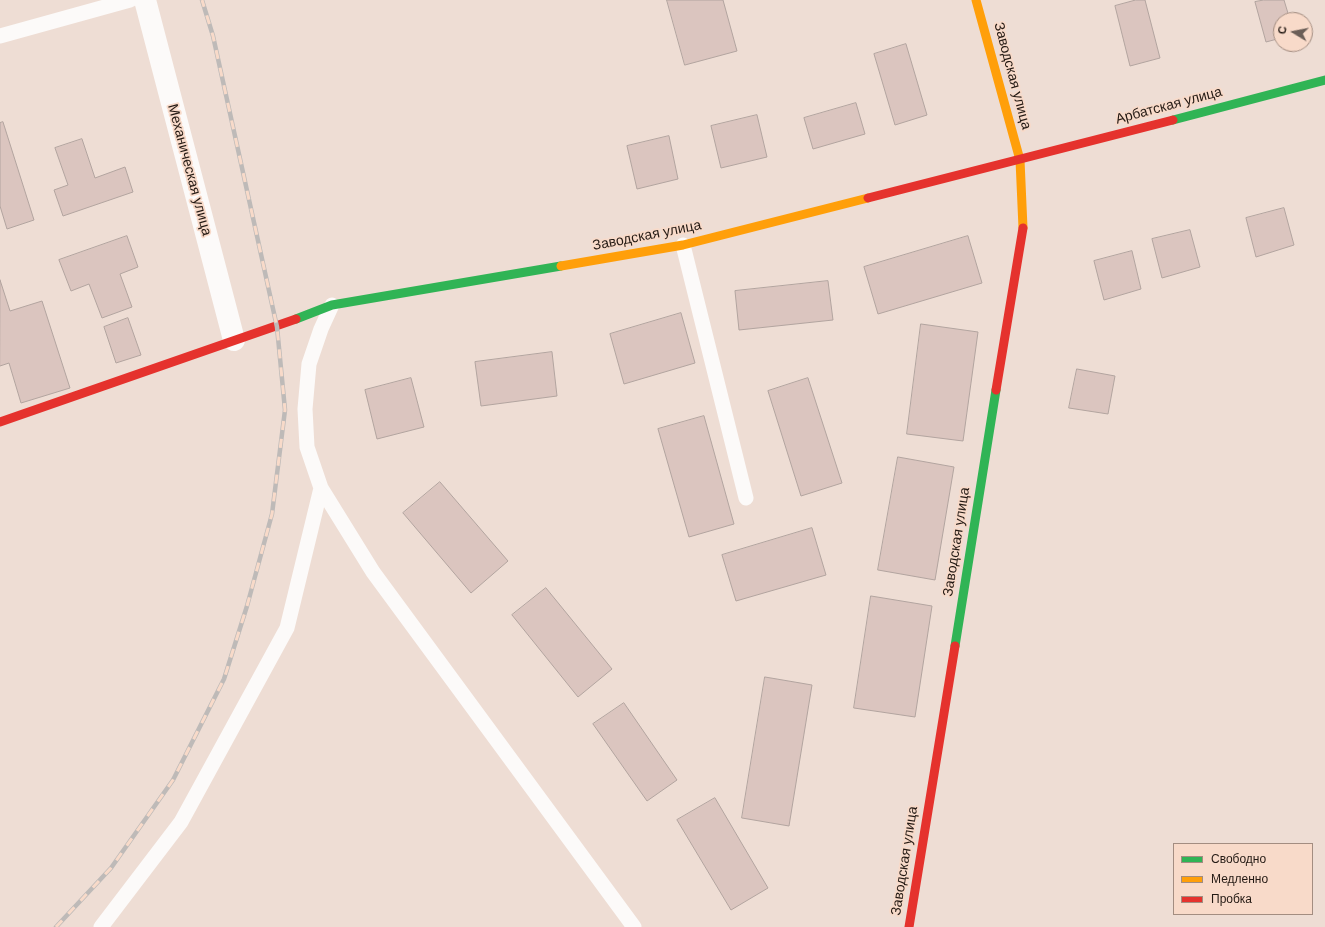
<!DOCTYPE html>
<html>
<head>
<meta charset="utf-8">
<style>
	body { margin:0 }
	#map { position:relative; width:1325px; height:927px; overflow:hidden; background:#eeddd4; font-family:"DM Sans",sans-serif }
	canvas { display:block }
	.legend { position:absolute; left:1173px; top:843px; width:140px; height:72px; box-sizing:border-box; background:#f8dac9; border:1px solid #a38d81; margin:0; padding:5px 7px; list-style:none; font-size:12px; color:#241a14 }
	.legend li { display:flex; align-items:center; gap:8px; height:20px }
	.legend b { width:20px; border:1px solid #a38d81 }
	.north { position:absolute; left:1273px; top:12px; width:40px; height:40px; box-sizing:border-box; background:#f8dac9; border:1px solid #a38d81; border-radius:50%; rotate:280deg; font-size:11px; font-weight:700; line-height:16px; text-align:center; color:#241a14 }
	.north::after { content:''; display:block; margin:auto; width:14px; height:18px; background:#6b5e57; clip-path:polygon(50% 0,100% 100%,50% 72%,0 100%) }
</style>
</head>
<body>
<div id="map">
<canvas width="1325" height="927"></canvas>
<ul class="legend">
<li><b style="height:5px;background:#30b455"></b>Свободно</li>
<li><b style="height:5px;background:#ff9f0a"></b>Медленно</li>
<li><b style="height:5px;background:#e5322d"></b>Пробка</li>
</ul>
<div class="north">С</div>
</div>
<script>
const ctx = document.querySelector('canvas').getContext('2d');
ctx.lineJoin = 'round';
function fillPath(path, color) {
  ctx.fillStyle = color;
  ctx.fill(path, 'evenodd');
}
function trace(path, color, width, dash) {
  ctx.strokeStyle = color;
  ctx.lineWidth = width;
  ctx.lineCap = dash ? 'butt' : 'round';
  ctx.setLineDash(dash || []);
  ctx.stroke(path);
}
function drawText(font, color, halo, rows, align = 'center') {
  ctx.font = font + ' "DM Sans",sans-serif';
  ctx.lineWidth = 3.5;
  ctx.setLineDash([]);
  ctx.textBaseline = 'middle';
  ctx.strokeStyle = halo;
  ctx.fillStyle = color;
  for (const [text, x, y, turn = 0] of rows) {
    ctx.save();
    ctx.translate(x, y);
    ctx.rotate((+turn || 0) * Math.PI / 180);
    ctx.textAlign = isNaN(turn) ? turn : align;
    if (halo) ctx.strokeText(text, 0, 0);
    ctx.fillText(text, 0, 0);
    ctx.restore();
  }
}
const building = new Path2D(`
	M667,0H723L737,51L685,65Z
	M1136,0H1145L1160,58L1130,66L1115,6Z
	M1264,0H1284L1290,20H1281V38L1266,42L1255,2Z
	M906,44L927,115L895,125L874,54Z
	M856,103L865,134L813,149L804,118Z
	M757,115L767,157L721,168L711,126Z
	M3,122L34,220L7,229L0,206V123Z
	M669,136L678,179L637,189L627,146Z
	M82,139L95,178L125,167L133,192L63,216L54,190L68,185L55,148Z
	M1284,208L1294,245L1256,257L1246,218Z
	M1190,230L1200,267L1162,278L1152,239Z
	M127,236L138,267L120,274L132,307L102,318L89,284L71,291L59,260Z
	M968,236L982,283L878,314L864,267Z
	M1132,251L1141,289L1104,300L1094,261Z
	M0,280L10,311L42,301L70,388L21,403L9,363L0,366Z
	M828,281L833,320L739,330L735,291Z
	M681,313L695,363L624,384L610,334Z
	M128,318L141,355L116,363L104,327Z
	M921,324L978,332L963,441L907,434Z
	M552,352L557,396L481,406L475,362Z
	M1077,369L1115,376L1108,414L1069,408Z
	M411,378L424,427L377,439L365,390Z
	M808,378L842,483L801,496L768,391Z
	M704,416L734,524L689,537L658,429Z
	M898,457L954,467L935,580L878,570Z
	M440,482L508,561L471,593L403,513Z
	M812,528L826,575L736,601L722,555Z
	M546,588L612,669L578,697L512,615Z
	M871,596L932,606L915,717L854,708Z
	M765,677L812,685L789,826L742,818Z
	M624,703L677,780L647,801L593,724Z
	M715,798L768,888L731,910L677,820Z`);
fillPath(building, '#dbc5bf');
trace(building, '#b2a49f', 1);
trace(new Path2D(`
	M0,36L130,0
	M683,245L746,498
	M332,305L321,329L309,364L305,409L307,447L321,488L373,572L634,927
	M101,927L181,822L287,628L321,488`), '#fcfaf9', 15);
trace(new Path2D(`
	M145,0L234,340`), '#fcfaf9', 22);
trace(new Path2D(`
	M1173,120L1325,80
	M296,319L332,305L561,266
	M955,646L996,390`), '#30b455', 9);
trace(new Path2D(`
	M976,0L1020,160L1023,228
	M561,266L683,245L868,198`), '#ff9f0a', 9);
trace(new Path2D(`
	M868,198L1173,120
	M996,390L1023,228
	M0,422L296,319
	M909,927L955,646`), '#e5322d', 9);
const rail = new Path2D(`
	M56,927L111,868L173,780L224,679L247,606L272,514L285,410L277,327L213,36L202,0`);
trace(rail, '#bebab8', 4.5);
trace(rail, '#f8dac9', 3, [9]);
drawText('14px', '#241a14', '#f8dac9', [
	["Заводская улица",1012,76,75],
	["Арбатская улица",1169,106,-15],
	["Механическая улица",189,170,75],
	["Заводская улица",647,236,-11],
	["Заводская улица",957,542,-81],
	["Заводская улица",905,861,-81]
]);
</script>
</body>
</html>
